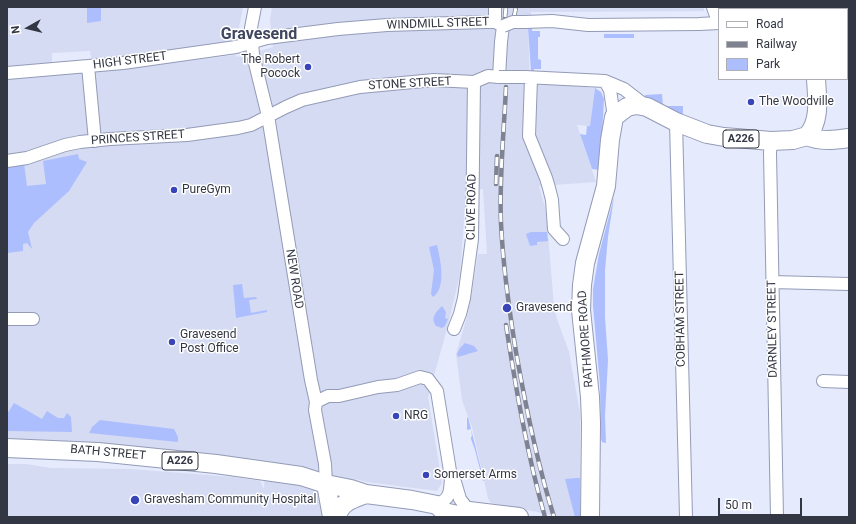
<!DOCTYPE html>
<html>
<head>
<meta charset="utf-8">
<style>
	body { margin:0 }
	#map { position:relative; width:856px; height:524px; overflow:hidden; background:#e5eafd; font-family:Roboto,sans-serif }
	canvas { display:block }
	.frame { position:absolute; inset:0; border:8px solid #333743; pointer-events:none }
	.legend { position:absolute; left:718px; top:8px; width:130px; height:72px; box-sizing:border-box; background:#fff; border:1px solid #adafb4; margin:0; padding:5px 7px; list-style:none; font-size:12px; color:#333743 }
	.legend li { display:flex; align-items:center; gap:8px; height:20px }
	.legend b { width:20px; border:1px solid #adafb4 }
	.north { position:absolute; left:8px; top:8px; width:40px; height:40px; -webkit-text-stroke:3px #fff; paint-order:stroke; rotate:262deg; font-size:11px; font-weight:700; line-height:16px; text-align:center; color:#333743 }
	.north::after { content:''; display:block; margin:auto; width:14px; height:18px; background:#333743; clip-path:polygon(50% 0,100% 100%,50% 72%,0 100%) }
	.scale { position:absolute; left:718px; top:498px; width:84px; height:18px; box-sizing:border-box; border:2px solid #333743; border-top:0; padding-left:5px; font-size:12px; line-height:14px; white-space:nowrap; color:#333743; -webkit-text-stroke:3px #fff; paint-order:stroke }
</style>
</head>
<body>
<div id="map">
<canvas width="856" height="524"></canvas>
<div class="frame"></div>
<ul class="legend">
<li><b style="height:5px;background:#fff"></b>Road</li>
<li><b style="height:5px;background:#7e8291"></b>Railway</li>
<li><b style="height:11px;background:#adbefe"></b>Park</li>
</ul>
<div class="north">N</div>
<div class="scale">50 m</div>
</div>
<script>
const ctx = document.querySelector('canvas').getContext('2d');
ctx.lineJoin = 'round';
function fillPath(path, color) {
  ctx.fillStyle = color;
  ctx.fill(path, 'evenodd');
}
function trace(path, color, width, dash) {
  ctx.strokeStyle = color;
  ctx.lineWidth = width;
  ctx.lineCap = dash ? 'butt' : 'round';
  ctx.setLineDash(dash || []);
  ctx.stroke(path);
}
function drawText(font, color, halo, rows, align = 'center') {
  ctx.font = font + ' Roboto,sans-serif';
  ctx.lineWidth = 3;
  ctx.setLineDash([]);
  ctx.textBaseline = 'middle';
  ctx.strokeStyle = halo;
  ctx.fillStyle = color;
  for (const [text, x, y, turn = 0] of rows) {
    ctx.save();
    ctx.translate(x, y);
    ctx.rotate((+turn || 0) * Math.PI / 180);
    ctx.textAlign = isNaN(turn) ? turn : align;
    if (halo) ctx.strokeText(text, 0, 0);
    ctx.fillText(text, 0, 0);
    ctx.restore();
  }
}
fillPath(new Path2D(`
	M7,7H243L237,38L231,44L93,59L91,57L90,51L52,53V64L7,66Z
	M272,7H704V11L531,12L532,28H528L530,82L595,88L590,126L577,125L596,182L539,186L546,211L554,306L557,319L569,352L580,413V517H563L491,503L488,498L472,427L462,400L456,354L467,317L472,292L478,254H487L483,189L466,191L460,274L447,329L428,397L442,483L437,491L367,482L355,479L354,504L346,517H7V464H26L51,468L131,469L233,477L260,481L264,489L265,474L119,463L7,458V79L122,69L235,55L238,57L273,47L270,20Z`), '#d4dbf2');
fillPath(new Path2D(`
	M87,7H101V21L87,23Z
	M528,28H532V31H540V37H538V59L541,60V69H534V71H531Z
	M604,34H634V38H604Z
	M595,88L601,92L604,99L600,170L592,169L580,134L586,135L587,126H590Z
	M662,94L663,106H683V116L648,99L645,97V95Z
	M78,154L79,159L87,162L69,191L34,223L28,232L32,249L27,243L23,244V251L7,253V165L24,163L27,186L46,184L43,161Z
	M614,197L608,237L605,270V317L608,360L605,416L606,443L602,442L601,439L600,385L593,306V289L599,254Z
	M531,232H547L548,241L537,242V245L530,246L526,234Z
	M437,245C440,258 447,288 433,297L431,294L434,270L429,247Z
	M242,284L244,298L256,297L257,299L249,300L251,313L267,310V312L236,318L233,285Z
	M442,306L446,312L445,318L448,319L445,326L442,328L436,326C430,318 436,312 442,306Z
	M465,343L474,346L478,351L458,357L457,354L460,348Z
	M14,403L42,419L47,411L58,418H64L67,413L71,417L72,432L7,431V414Z
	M468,417L484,481H483L475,450L471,439V437L472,436L471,429L467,430V418Z
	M100,420L174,429L178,437V442L89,433L92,427Z
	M576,478H580V517H575L565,479Z`), '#adbefe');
const street = new Path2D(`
	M255,7L251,28L253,55L268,116L311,380L316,402L315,410L325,464L326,484
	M495,7V22
	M525,22L552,21L588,25L699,24L719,23
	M88,66L95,141
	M7,73L123,63L236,47L267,38L338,29L387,25L486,22H495L503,26L501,42L499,77L488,76L474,82L434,80L360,87L302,100L286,107L251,125L238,128L187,135L110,139L80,142L65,145L27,158L7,161
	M525,77L605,81L624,89L646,106
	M531,78L529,136L546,178L549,188L552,200L554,229L563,239
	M605,81L610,90L614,117
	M676,122L686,517
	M771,141L770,153L777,517
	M772,282L849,284
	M7,319H33
	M454,329L460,314L464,298L472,239L474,82
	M823,381L849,382
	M316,402L328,396H339L378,387L397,385L420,377L428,379L437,391L451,477C450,492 451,498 437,505
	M453,480L455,482L460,499L469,511`);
const secondary = new Path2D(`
	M847,12H849`);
const primary = new Path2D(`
	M716,7L719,15
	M807,136C821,121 817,98 816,79
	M7,448L98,452L216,464L301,476L326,484L351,489L366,494L412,500L437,505L444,512L458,515L469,511L519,517
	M326,484L332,517
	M337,517C340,502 353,499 366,494
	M590,517L591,423L590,397L581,310L582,285L585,263L606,186L610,140L614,117L627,107L636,105L647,107L676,122L707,134L724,137L771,141L793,140L807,136C820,142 835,140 849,138`);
trace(street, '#939bb7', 14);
trace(secondary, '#939bb7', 18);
trace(primary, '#939bb7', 20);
trace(street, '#fff', 12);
trace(secondary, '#fff', 16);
trace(primary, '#fff', 18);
const rail = new Path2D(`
	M505,17L506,7
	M514,17L516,7
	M506,87C504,132 499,179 501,223C503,267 509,309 516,352C526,408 537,463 554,517
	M496,184L497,156
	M506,325C516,389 527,454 545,517`);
trace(rail, '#7e8291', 4.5);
trace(rail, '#fff', 3, [9]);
const streetBridge = new Path2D(`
	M503,26L513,22H525
	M499,77H525`);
trace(streetBridge, '#939bb7', 14, []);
trace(streetBridge, '#fff', 12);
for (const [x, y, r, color] of [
	[308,67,4,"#3845b8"],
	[751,102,4,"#3845b8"],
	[174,190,4,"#3845b8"],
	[507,308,5,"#3845b8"],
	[172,342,4,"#3845b8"],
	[396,416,4,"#3845b8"],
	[426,475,4,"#3845b8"],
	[135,500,5,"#3845b8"]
]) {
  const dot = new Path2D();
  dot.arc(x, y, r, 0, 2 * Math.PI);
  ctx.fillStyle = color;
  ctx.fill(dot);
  trace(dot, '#fff', 1.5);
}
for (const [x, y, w] of [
	[741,139,36],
	[180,461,36]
]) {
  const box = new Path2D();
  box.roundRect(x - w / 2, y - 9, w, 18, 3);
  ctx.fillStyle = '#fff';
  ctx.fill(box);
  trace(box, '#333743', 1);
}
drawText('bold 11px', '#333743', null, [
	["A226",741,139],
	["A226",180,461]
]);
drawText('12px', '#333743', '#fff', [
	["WINDMILL STREET",438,24,-2],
	["HIGH STREET",130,61,-7],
	["STONE STREET",410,84,-3],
	["PRINCES STREET",138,138,-4],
	["CLIVE ROAD",472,207,-89],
	["NEW ROAD",294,279,81],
	["COBHAM STREET",681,319,-91],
	["DARNLEY STREET",773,329,-91],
	["RATHMORE ROAD",586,339,-94],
	["BATH STREET",108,453,5]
]);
drawText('12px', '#333743', '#fff', [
	["The Robert",300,60,"right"],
	["Pocock",300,74,"right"],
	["The Woodville",759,102],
	["PureGym",182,190],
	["Gravesend",516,308],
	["Gravesend",180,335],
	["Post Office",180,349],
	["NRG",404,416],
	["Somerset Arms",434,475],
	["Gravesham Community Hospital",144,500]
], 'left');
drawText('bold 16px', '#3f465f', '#fff', [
	["Gravesend",259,35]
]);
</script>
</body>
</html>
